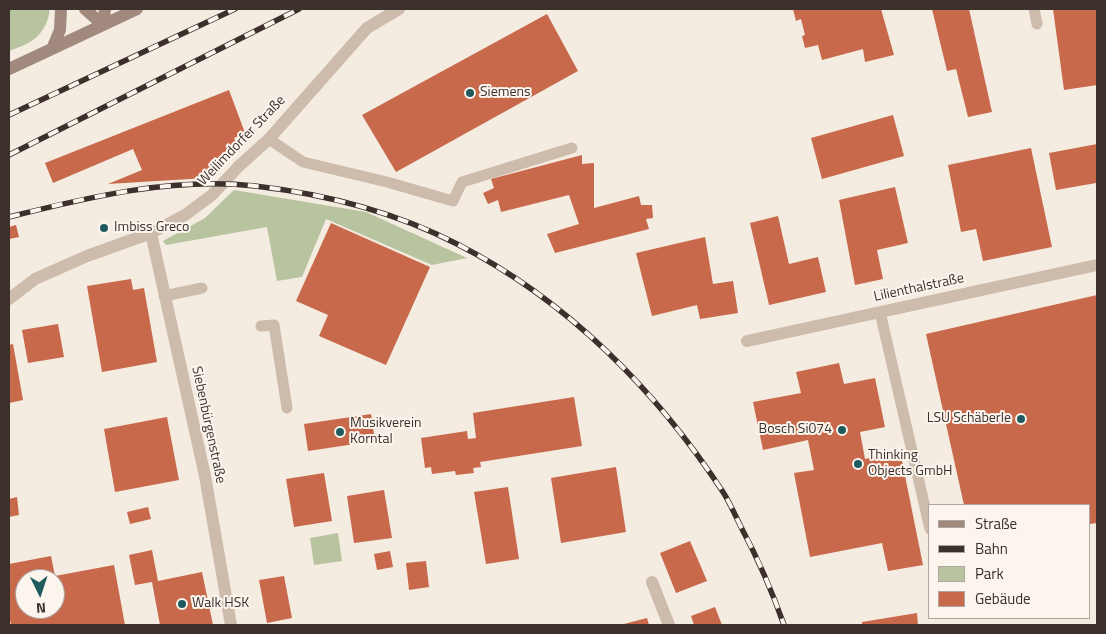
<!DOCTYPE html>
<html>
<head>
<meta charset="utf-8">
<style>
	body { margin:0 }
	#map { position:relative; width:1106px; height:634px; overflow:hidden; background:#f4ebe1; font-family:"Titillium Web",sans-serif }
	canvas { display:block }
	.frame { position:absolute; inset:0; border:10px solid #3b302b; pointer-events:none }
	.legend { position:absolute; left:928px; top:504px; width:162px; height:115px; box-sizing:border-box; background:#fbf5ee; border:1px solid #aea6a0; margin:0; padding:6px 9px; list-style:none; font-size:15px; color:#3b302b }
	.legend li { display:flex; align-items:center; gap:10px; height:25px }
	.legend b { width:25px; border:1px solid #aea6a0 }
	.north { position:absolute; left:15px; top:569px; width:50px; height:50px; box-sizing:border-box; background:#fbf5ee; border:1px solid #aea6a0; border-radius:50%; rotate:176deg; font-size:14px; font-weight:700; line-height:20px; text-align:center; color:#3b302b }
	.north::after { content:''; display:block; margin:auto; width:18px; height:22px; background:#1f5a5e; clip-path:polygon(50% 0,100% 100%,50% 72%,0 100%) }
</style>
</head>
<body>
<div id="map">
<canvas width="1106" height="634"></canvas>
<div class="frame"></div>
<ul class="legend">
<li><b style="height:6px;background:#a18a7d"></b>Straße</li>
<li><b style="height:6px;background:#3b302b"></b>Bahn</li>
<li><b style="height:14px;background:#b8c4a0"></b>Park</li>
<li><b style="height:14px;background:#c8694b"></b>Gebäude</li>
</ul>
<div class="north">N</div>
</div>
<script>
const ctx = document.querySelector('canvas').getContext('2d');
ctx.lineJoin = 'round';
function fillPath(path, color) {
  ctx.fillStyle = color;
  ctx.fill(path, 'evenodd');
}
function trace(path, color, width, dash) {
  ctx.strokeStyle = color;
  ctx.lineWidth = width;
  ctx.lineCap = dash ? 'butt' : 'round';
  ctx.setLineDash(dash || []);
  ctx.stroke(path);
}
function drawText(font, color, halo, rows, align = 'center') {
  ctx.font = font + ' "Titillium Web",sans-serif';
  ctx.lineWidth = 4;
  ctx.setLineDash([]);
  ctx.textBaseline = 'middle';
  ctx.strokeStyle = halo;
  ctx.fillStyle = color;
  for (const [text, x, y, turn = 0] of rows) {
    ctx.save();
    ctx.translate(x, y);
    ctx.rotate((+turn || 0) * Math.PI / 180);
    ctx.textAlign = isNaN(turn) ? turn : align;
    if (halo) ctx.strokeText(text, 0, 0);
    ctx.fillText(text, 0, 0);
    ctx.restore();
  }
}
fillPath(new Path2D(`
	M9,9H49C50,15 48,18 46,24C38,41 25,45 9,51Z
	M234,190L366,212L467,258L432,265L326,219L302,277L277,281L267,227L166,245L163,241L205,218Z
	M338,533L342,561L314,565L310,538Z`), '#b8c4a0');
fillPath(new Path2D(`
	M793,9H881L894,55L865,62L863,49L822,60L818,45L805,48L802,36L805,35L801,19L796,21Z
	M932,9H969L992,112L968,117L956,69L947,71Z
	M1053,9H1097V85L1064,90Z
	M547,14L578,71L396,172L362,115Z
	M229,90L245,133L234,138L237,144L214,169L205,170L206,178L108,184L142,170L133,149L53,183L45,163Z
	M893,115L904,156L822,179L811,138Z
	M1097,144V186L1096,183L1056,190L1049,153Z
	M1031,148L1052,247L983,261L976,229L961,232L948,165Z
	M582,155V164L594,163V208L639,196L641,205H652L653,218L646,219L649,229L555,253L547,234L579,224L569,195L501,212L498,200L488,204L483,193L494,188L491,179Z
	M895,187L908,243L877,250L883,279L855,285L839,200Z
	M778,216L789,264L818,257L826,292L769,305L750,223Z
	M331,223L430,267L386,365L319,336L328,315L296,301Z
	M16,225L19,237L9,239V227Z
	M705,237L713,284L733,281L738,313L700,319L697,305L652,316L636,253Z
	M131,279L133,290L144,288L157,362L102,372L87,286Z
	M1097,295V523L1090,524V505H964L926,334Z
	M58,324L64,357L28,363L22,330Z
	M13,344L23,400L9,403V345Z
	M839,363L844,384L875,378L885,427L860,432L865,459L900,451L923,565L888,571L882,543L810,557L794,473L814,470L808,440L763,450L753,402L801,393L796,372Z
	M574,397L582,446L480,462L481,467L473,468L474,473L456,475L455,471L432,474L431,467L425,468L421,438L467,431L468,439L476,438L473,413Z
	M371,414L375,441L308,451L304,424Z
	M167,417L179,480L115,492L104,429Z
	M616,467L626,532L561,543L551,478Z
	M324,473L332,521L294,527L286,479Z
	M508,487L519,559L486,564L474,492Z
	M384,490L392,538L354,543L347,496Z
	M17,497L19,515L9,517V499Z
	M148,507L151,519L130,524L127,512Z
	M690,541L707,581L676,593L660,553Z
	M152,550L158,581L202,572L213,625H160L152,582L135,585L129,555Z
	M390,551L393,567L377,570L374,554Z
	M51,556L55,576L114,565L125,625H11L9,615V564ZM25,579H55V609H25Z
	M426,561L429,587L409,590L406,563Z
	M284,576L292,618L267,623L259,580Z
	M715,607L722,625H694L691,616Z
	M917,613L918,625H862V622Z
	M647,618L649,625H620Z`), '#c8694b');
trace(new Path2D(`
	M1034,9L1037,24
	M269,139L303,162L387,182L453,201L462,182L572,148
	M164,296L202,288
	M880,312L930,529
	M261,326L274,325L287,408`), '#cdbbac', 11);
trace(new Path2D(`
	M151,233L205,476L231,625
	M9,299L35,279L87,256L151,233L185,215L212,195L239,166L269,139L367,28L399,9
	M747,341L1097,265
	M652,582L669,625`), '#cdbbac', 12);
trace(new Path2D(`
	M85,9L103,25
	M103,25L105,9
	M52,49L60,30L61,9
	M9,69L137,9`), '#a18a7d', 12);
const rail = new Path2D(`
	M9,115L235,9
	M9,155L299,9
	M9,217C89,197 172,177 255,186C325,194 395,212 457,244C567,300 656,390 723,492C730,503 735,515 741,527C758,559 772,591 784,625`);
trace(rail, '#3b302b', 5.5);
trace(rail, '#fbf5ee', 4, [11]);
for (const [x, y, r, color] of [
	[470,93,5,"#1f5a5e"],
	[104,228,5,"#1f5a5e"],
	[1021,419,5,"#1f5a5e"],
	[842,430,5,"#1f5a5e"],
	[340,432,5,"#1f5a5e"],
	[858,464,5,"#1f5a5e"],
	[182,604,5,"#1f5a5e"]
]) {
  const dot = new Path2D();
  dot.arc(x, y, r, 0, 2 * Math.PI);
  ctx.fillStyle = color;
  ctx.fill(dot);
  trace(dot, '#fbf5ee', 2);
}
drawText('14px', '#3b302b', '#fbf5ee', [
	["Siemens",480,93],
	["Imbiss Greco",114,228],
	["LSU Schäberle",1011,419,"right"],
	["Musikverein",350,424],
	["Korntal",350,440],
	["Bosch Si074",832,430,"right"],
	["Thinking",868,456],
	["Objects GmbH",868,472],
	["Walk HSK",192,604]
], 'left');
drawText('14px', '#3b302b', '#fbf5ee', [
	["Weilimdorfer Straße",242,141,-46],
	["Lilienthalstraße",919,288,-12],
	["Siebenbürgenstraße",208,425,78]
]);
</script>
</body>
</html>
